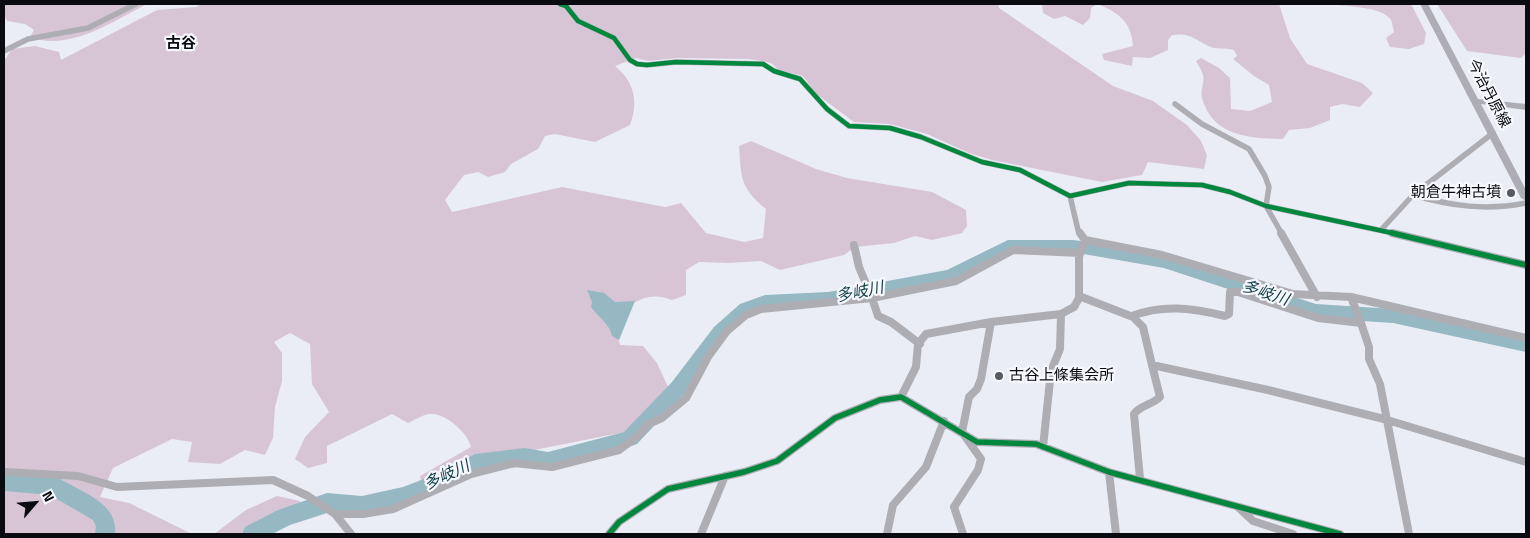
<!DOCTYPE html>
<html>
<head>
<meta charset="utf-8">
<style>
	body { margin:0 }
	#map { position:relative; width:1530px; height:538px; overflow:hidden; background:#eaedf6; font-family:"Titillium Web",sans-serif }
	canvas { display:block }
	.frame { position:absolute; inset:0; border:5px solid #0a0b10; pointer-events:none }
	.north { position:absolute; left:10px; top:478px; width:50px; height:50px; -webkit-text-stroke:4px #f6f8fe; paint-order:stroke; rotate:63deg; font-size:14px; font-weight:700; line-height:20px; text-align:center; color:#0a0b10 }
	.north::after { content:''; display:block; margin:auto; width:18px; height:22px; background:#0a0b10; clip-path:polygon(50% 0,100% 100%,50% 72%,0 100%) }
</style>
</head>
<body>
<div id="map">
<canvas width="1530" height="538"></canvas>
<div class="frame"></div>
<div class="north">N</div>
</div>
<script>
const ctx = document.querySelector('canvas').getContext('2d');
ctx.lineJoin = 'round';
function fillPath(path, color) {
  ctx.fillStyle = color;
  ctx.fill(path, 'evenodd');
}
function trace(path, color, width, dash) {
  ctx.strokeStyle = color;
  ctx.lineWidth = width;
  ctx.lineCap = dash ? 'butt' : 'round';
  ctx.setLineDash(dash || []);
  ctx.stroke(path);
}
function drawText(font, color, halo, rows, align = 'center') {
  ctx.font = font + ' "Titillium Web","Noto Sans JP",sans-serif';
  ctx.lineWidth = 4.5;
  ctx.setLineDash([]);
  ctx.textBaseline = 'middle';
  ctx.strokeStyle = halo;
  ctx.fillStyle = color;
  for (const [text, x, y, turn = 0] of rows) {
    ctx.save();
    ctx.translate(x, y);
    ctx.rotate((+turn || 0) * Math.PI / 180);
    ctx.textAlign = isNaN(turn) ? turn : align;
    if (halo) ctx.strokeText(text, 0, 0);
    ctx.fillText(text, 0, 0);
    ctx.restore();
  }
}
fillPath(new Path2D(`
	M4,4H147C114,21 68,52 30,37L34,30L25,24L7,21L4,15Z
	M201,4H998L999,8L1113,86L1153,101L1187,125L1201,141L1207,155L1204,169L1148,162L1142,175L1102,182L992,160L969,153L927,134L890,124L854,122L815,93L803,76L779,70L771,63L749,59L677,58L648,61L636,58L615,66C634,81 639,102 630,125L595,142L555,134L545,136L538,149L511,164L505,172L488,177L478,172L464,175L445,200L452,212L562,187L665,207L681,203L706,233L744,242L763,238L766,209C740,188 741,177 739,146L751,141L816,169L847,178L932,192L966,210L967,226L962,233L932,240L915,236L894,243L855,247L844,255L780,270L761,261L728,263L699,262L686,270V295L672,300C653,293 644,297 626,307L617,333L620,345L643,346L657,363L669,389L630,431L529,451L477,458L422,486L420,476L471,447C468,433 446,413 430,414C424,414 415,420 408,423L392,414L327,446V463L308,468L295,459L305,437L329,412L312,384L310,344L290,333L274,342L282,353V381L275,407L273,438L265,455L245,450L220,464L188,462L192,442L172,439L113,468L100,497L129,503L192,534H4V61L12,49L35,46L59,52L61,60L157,10L196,7Z
	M1042,4H1279L1290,38L1307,64L1362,83L1373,93L1360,107L1342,104L1330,107V120L1310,128L1289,130L1283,139C1249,138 1213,137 1202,98C1200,90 1205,82 1203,75C1202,70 1198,65 1196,61L1201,58L1219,68L1230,78L1231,109L1250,111L1272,102L1269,85L1254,76L1233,59L1237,56L1234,50C1227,48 1220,49 1214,48C1196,42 1193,32 1172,35L1168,40V50L1150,58L1133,57L1132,66L1104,60L1102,54L1133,46C1132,22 1118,12 1097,4L1091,8L1090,18L1083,25L1065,16L1054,19L1043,13Z
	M1331,4H1411L1426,33L1424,44L1409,49L1390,47L1386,38L1394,32C1393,28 1392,23 1391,20C1382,6 1347,7 1331,4Z
	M1437,4H1526V53L1521,58L1467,51Z
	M277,496L300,501L299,507L264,522L243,534H214L246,510Z`), '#d7c5d6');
fillPath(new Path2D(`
	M587,290L604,293L615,302L635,301L619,340L612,336C610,324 598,317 591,307L592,302Z`), '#96b8c2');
fillPath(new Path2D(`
	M1008,240H1072L1091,242L1164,256L1316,304L1393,309L1526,338V352L1393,323L1316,318L1164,268L1072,252H1010L950,282L828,306L766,309L752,314L726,337L684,394L637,444L607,455L548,470L525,466L478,472L456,484L403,505L362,516L327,513L290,525L272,534H242L245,527L278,510L327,493L362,496L403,487L442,472L475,454L525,448L548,452L624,432L672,382L714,327L740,304L765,295L828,292L947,270Z
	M4,473L53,477L60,479C82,492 119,504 115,534H95L96,526L93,520L50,495L4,491Z`), '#96b8c2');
trace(new Path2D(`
	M560,4L566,6L578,21L614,38L630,60L637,64L647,65L676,62L763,64L774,71L800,79L827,109L849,126L890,128L921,137L982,162L1020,170L1070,196L1129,183L1202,185L1230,192L1266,206L1397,234
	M4,51L28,39L88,28L136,4
	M1175,104L1202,124L1249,149L1265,176L1269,187L1266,206L1282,234
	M1413,195C1451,206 1486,211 1526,203
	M1070,196L1078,230L1081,234
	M1381,230L1413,195L1493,133`), '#aeadb4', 5.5);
trace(new Path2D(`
	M1080,233L1085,240L1162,255L1293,294L1351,297L1526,338
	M1281,233L1317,297
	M1392,233L1526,265
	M1079,296L1133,317L1143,327L1152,365
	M1132,316C1163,304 1193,308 1225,316L1229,314L1230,292H1238L1318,318L1361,323L1351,297
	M1361,323L1369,347V359L1380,384L1409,534
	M920,344L891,322L878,316L872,298L956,281L1013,250L1080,253
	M901,397L916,367L918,344L926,334L991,322
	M1043,447L1051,371L1060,349L1061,314
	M4,472L78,476L117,487L273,480L308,496L335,514L351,534
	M1109,472L1116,534
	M1140,479L1134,414C1140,405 1152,405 1160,397L1152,365L1268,390L1384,419L1526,462
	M1238,507L1253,521L1293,534
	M335,514H363L393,509L471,474L514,463L552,467L619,450L639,435L648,424L662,418L686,398L708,357L727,331L746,315L761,309L872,298L859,267L854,245
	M609,534L619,522L668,489L744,472L777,461L835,418L880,400L901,397L977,442L1036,444L1109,472L1340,534
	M701,534L725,476
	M887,534L893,505L926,467L944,421
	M963,534L954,507L978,470L981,459L962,432L969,397L977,389L981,379L991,322L1061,314L1074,307L1079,298V257L1085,240`), '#aeadb4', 8);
fillPath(new Path2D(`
	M1420,4H1428L1478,99L1526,104V110L1481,104L1526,190V201L1521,198Z`), '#aeadb5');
trace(new Path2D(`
	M560,4L566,6L578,21L614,38L630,60L637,64L647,65L676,62L763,64L774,71L800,79L827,109L849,126L890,128L921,137L982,162L1020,170L1070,196L1129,183L1202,185L1230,192L1266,206L1397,234`), '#00873e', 4.5);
trace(new Path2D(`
	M1392,233L1526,265
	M609,534L619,522L668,489L744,472L777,461L835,418L880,400L901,397L977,442L1036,444L1109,472L1340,534`), '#00873e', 5.5);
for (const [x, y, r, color] of [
	[1511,193,5,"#585a60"],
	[999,376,5,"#585a60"]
]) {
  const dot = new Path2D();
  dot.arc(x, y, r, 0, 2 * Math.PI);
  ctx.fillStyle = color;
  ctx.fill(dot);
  trace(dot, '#f6f8fe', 2);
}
drawText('bold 15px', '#0a0b10', '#f6f8fe', [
	["古谷",181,44]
]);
drawText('15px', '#0a0b10', '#f6f8fe', [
	["今治丹原線",1488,94,62]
]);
drawText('15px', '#0a0b10', '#f6f8fe', [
	["朝倉牛神古墳",1501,193],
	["古谷上條集会所",1009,376,"left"]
], 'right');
drawText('italic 16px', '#0f3c44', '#f6f8fe', [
	["多岐川",860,293,-11],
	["多岐川",1265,294,18],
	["多岐川",447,476,-25]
]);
</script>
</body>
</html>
